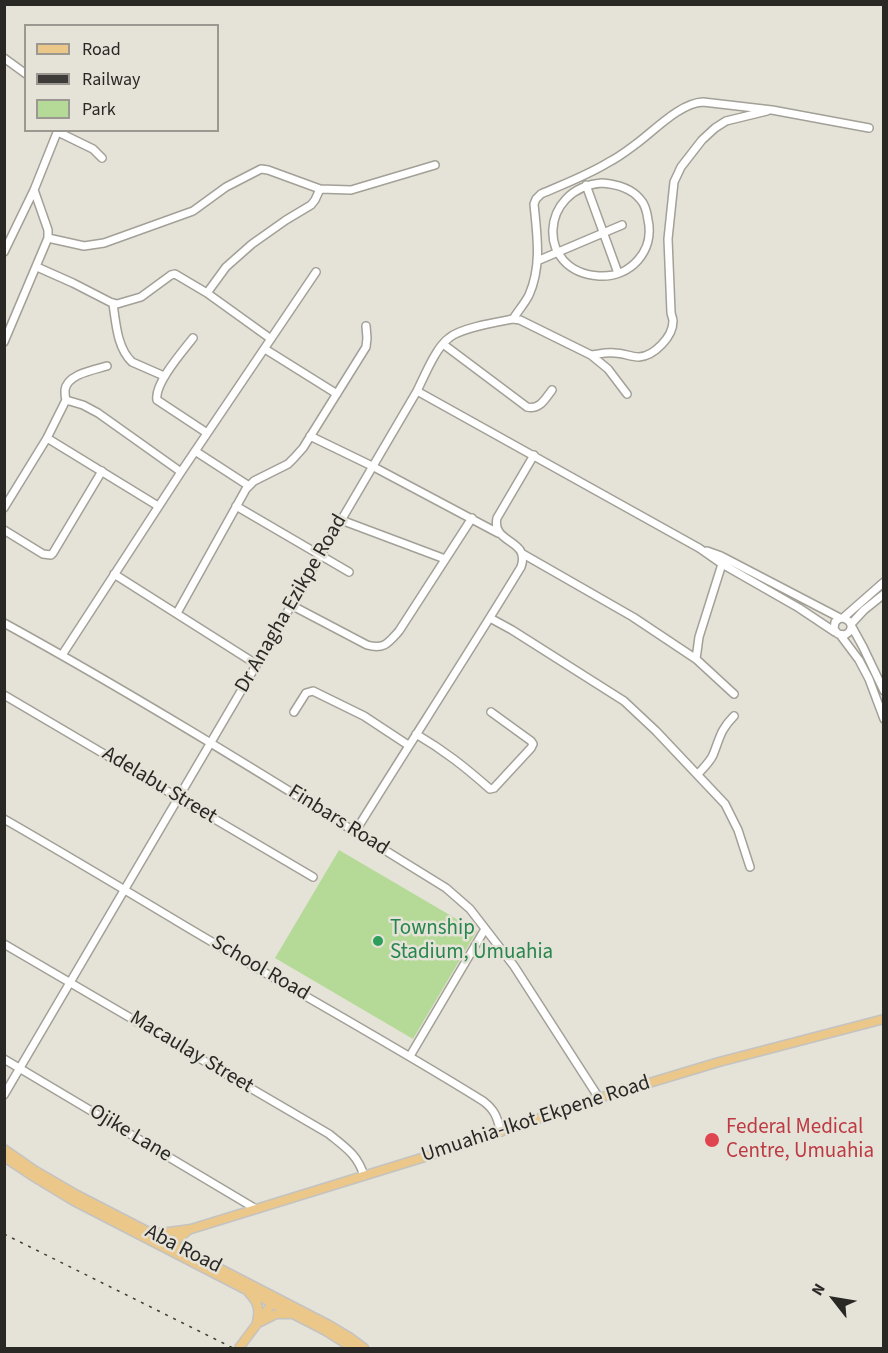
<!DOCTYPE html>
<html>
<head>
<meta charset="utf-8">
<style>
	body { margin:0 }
	#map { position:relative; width:888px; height:1353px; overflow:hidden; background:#e5e2d8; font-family:"Source Sans 3",sans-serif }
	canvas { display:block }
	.frame { position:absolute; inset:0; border:6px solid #292825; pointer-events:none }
	.legend { position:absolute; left:24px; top:24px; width:195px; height:108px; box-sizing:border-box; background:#e5e2d8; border:2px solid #9a9890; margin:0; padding:8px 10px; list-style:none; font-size:18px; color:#292825 }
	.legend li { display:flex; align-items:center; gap:12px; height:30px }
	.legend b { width:30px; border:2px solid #9a9890 }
	.north { position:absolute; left:804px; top:1269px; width:60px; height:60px; -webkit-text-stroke:4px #e5e2d8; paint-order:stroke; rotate:301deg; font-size:16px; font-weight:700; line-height:24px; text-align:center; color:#292825 }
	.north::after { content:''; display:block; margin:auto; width:21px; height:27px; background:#292825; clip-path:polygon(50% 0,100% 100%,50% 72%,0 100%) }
</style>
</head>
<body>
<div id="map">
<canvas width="888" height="1353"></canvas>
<div class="frame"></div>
<ul class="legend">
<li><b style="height:8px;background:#ebc789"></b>Road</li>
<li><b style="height:8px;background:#3d3c38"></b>Railway</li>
<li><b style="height:16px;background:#b5da98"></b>Park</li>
</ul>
<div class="north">N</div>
</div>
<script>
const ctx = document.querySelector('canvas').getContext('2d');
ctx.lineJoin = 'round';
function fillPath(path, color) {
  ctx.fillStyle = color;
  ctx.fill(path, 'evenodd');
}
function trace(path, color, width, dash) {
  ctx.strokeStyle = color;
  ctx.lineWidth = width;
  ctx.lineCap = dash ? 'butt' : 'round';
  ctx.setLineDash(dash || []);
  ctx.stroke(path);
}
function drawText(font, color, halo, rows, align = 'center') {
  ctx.font = font + ' "Source Sans 3",sans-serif';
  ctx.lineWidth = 5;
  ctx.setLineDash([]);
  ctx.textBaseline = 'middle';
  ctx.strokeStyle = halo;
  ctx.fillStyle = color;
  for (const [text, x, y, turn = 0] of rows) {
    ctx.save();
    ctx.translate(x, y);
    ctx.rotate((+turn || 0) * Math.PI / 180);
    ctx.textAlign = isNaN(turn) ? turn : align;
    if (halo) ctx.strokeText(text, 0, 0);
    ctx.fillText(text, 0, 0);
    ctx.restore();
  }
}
fillPath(new Path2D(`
	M339,850L477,931L413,1039L275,958Z`), '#b5da98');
const minor = new Path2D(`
	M4,58L26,74
	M58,132L93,149L102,158
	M602,183C615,184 631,188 640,199C645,204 647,212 648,220C655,251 630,278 599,276C535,272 539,188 602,183Z
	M586,185L618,273
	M48,238L84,246L104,243L193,211L226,187L261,169L268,170L320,189L351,190L435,165
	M4,252L34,190L58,130
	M537,261L622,225
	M37,267L73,283L110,302L117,304L141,297L171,275L175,274L207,293L271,339
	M207,293L226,267L252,244L286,220L311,205L315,200L320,189
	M113,304C116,323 117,348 132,362L164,376
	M513,319C518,311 525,303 529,295C542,266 537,235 534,204L536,199L541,194C564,184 588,175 609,162C619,157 628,150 636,144C655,130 680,103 703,102L772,110L869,128
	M193,338C182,352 154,384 157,400L207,433
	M4,342L48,238V230L34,190
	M443,344L527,407C540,410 545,399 552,390
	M265,349L337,394
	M591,355C599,354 607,352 615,353C623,353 631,357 639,357C654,356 673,337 673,321C673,318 671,315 671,312L668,239L674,182L681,167L702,140L715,128L726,121L767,111
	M417,391C424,377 436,347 449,338C460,328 497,322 513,319L520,320L591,355L608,369L627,394
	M66,400C65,397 65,393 65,390C67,374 94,370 107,366
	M310,436L372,466L498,533
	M47,438L158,506
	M195,451L249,486
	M236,506L349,572
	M4,508L47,438L66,400L83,405L98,413L181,472
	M341,520L445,559
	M4,530L43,554L51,555L53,553L102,471
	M707,551L721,556L840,618C851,618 856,629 845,635L838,634L834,629L835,622L840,618
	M523,554L633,617L696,659
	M722,564L699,637L696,659L734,694
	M114,574L256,664
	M291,605L367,645C384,650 388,643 399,631L472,518
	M177,613L246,489L254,481L288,464L294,458L303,448L366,347L367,338L366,326
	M490,618L512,630L624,701L656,731L725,804L738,830L750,867
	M843,618L884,582
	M4,623C155,706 300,798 446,888L470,909L514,966L599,1098
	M851,624L864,610L884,594
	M852,627L863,647L884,691
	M841,636L859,660L869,679L884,719
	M62,655L181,472L316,272
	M4,695L313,877
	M294,712L306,693L313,691L364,716L408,745
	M416,734C445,751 465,767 490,789L494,788L531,748L533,744L531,741L491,712
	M698,774C703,768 710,762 713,755C720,738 720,730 734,716
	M4,819C65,854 125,890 185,926C284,985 385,1040 483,1101C495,1110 497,1117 501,1132
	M355,832C410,743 467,656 521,567C531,539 491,544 497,518L534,455
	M4,944L329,1134C345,1147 358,1155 364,1176
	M410,1056L485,929
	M4,1059L256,1209
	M4,1095L417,391L699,548L722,564L799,608L835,632`);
const major = new Path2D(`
	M4,1149L34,1170L77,1195L329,1325L349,1337L364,1348
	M4,1157L31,1175L74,1201L326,1331L353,1348
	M147,1231L162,1233L191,1229L230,1217L428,1156L599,1098L719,1062L884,1019
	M169,1248L171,1244L190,1229
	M249,1293C258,1302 260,1309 257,1322
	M260,1322L276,1314H290
	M239,1348L274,1301`);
trace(minor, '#a3a097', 10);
trace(major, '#c3c3c2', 11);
trace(minor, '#fff', 7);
trace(major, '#ebc789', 8);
trace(new Path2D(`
	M4,1234L233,1348`), '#3d3c38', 1.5, [3, 6]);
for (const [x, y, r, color] of [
	[378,941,6,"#2e9e5b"],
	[712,1140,8,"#e0444e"]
]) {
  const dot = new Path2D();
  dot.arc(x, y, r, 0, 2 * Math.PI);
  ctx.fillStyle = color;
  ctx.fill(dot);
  trace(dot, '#e5e2d8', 2);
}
drawText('21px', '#292825', '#e5e2d8', [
	["Dr Anagha Ezikpe Road",292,604,-60],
	["Adelabu Street",159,786,31],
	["Finbars Road",338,821,32],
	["School Road",260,969,30],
	["Macaulay Street",191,1053,31],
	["Umuahia-Ikot Ekpene Road",536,1120,-18],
	["Ojike Lane",130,1134,31],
	["Aba Road",183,1250,27]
]);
drawText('21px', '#27864d', '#e5e2d8', [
	["Township",390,929],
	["Stadium, Umuahia",390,953]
], 'left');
drawText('21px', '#be3a42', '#e5e2d8', [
	["Federal Medical",726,1128],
	["Centre, Umuahia",726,1152]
], 'left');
</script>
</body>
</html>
